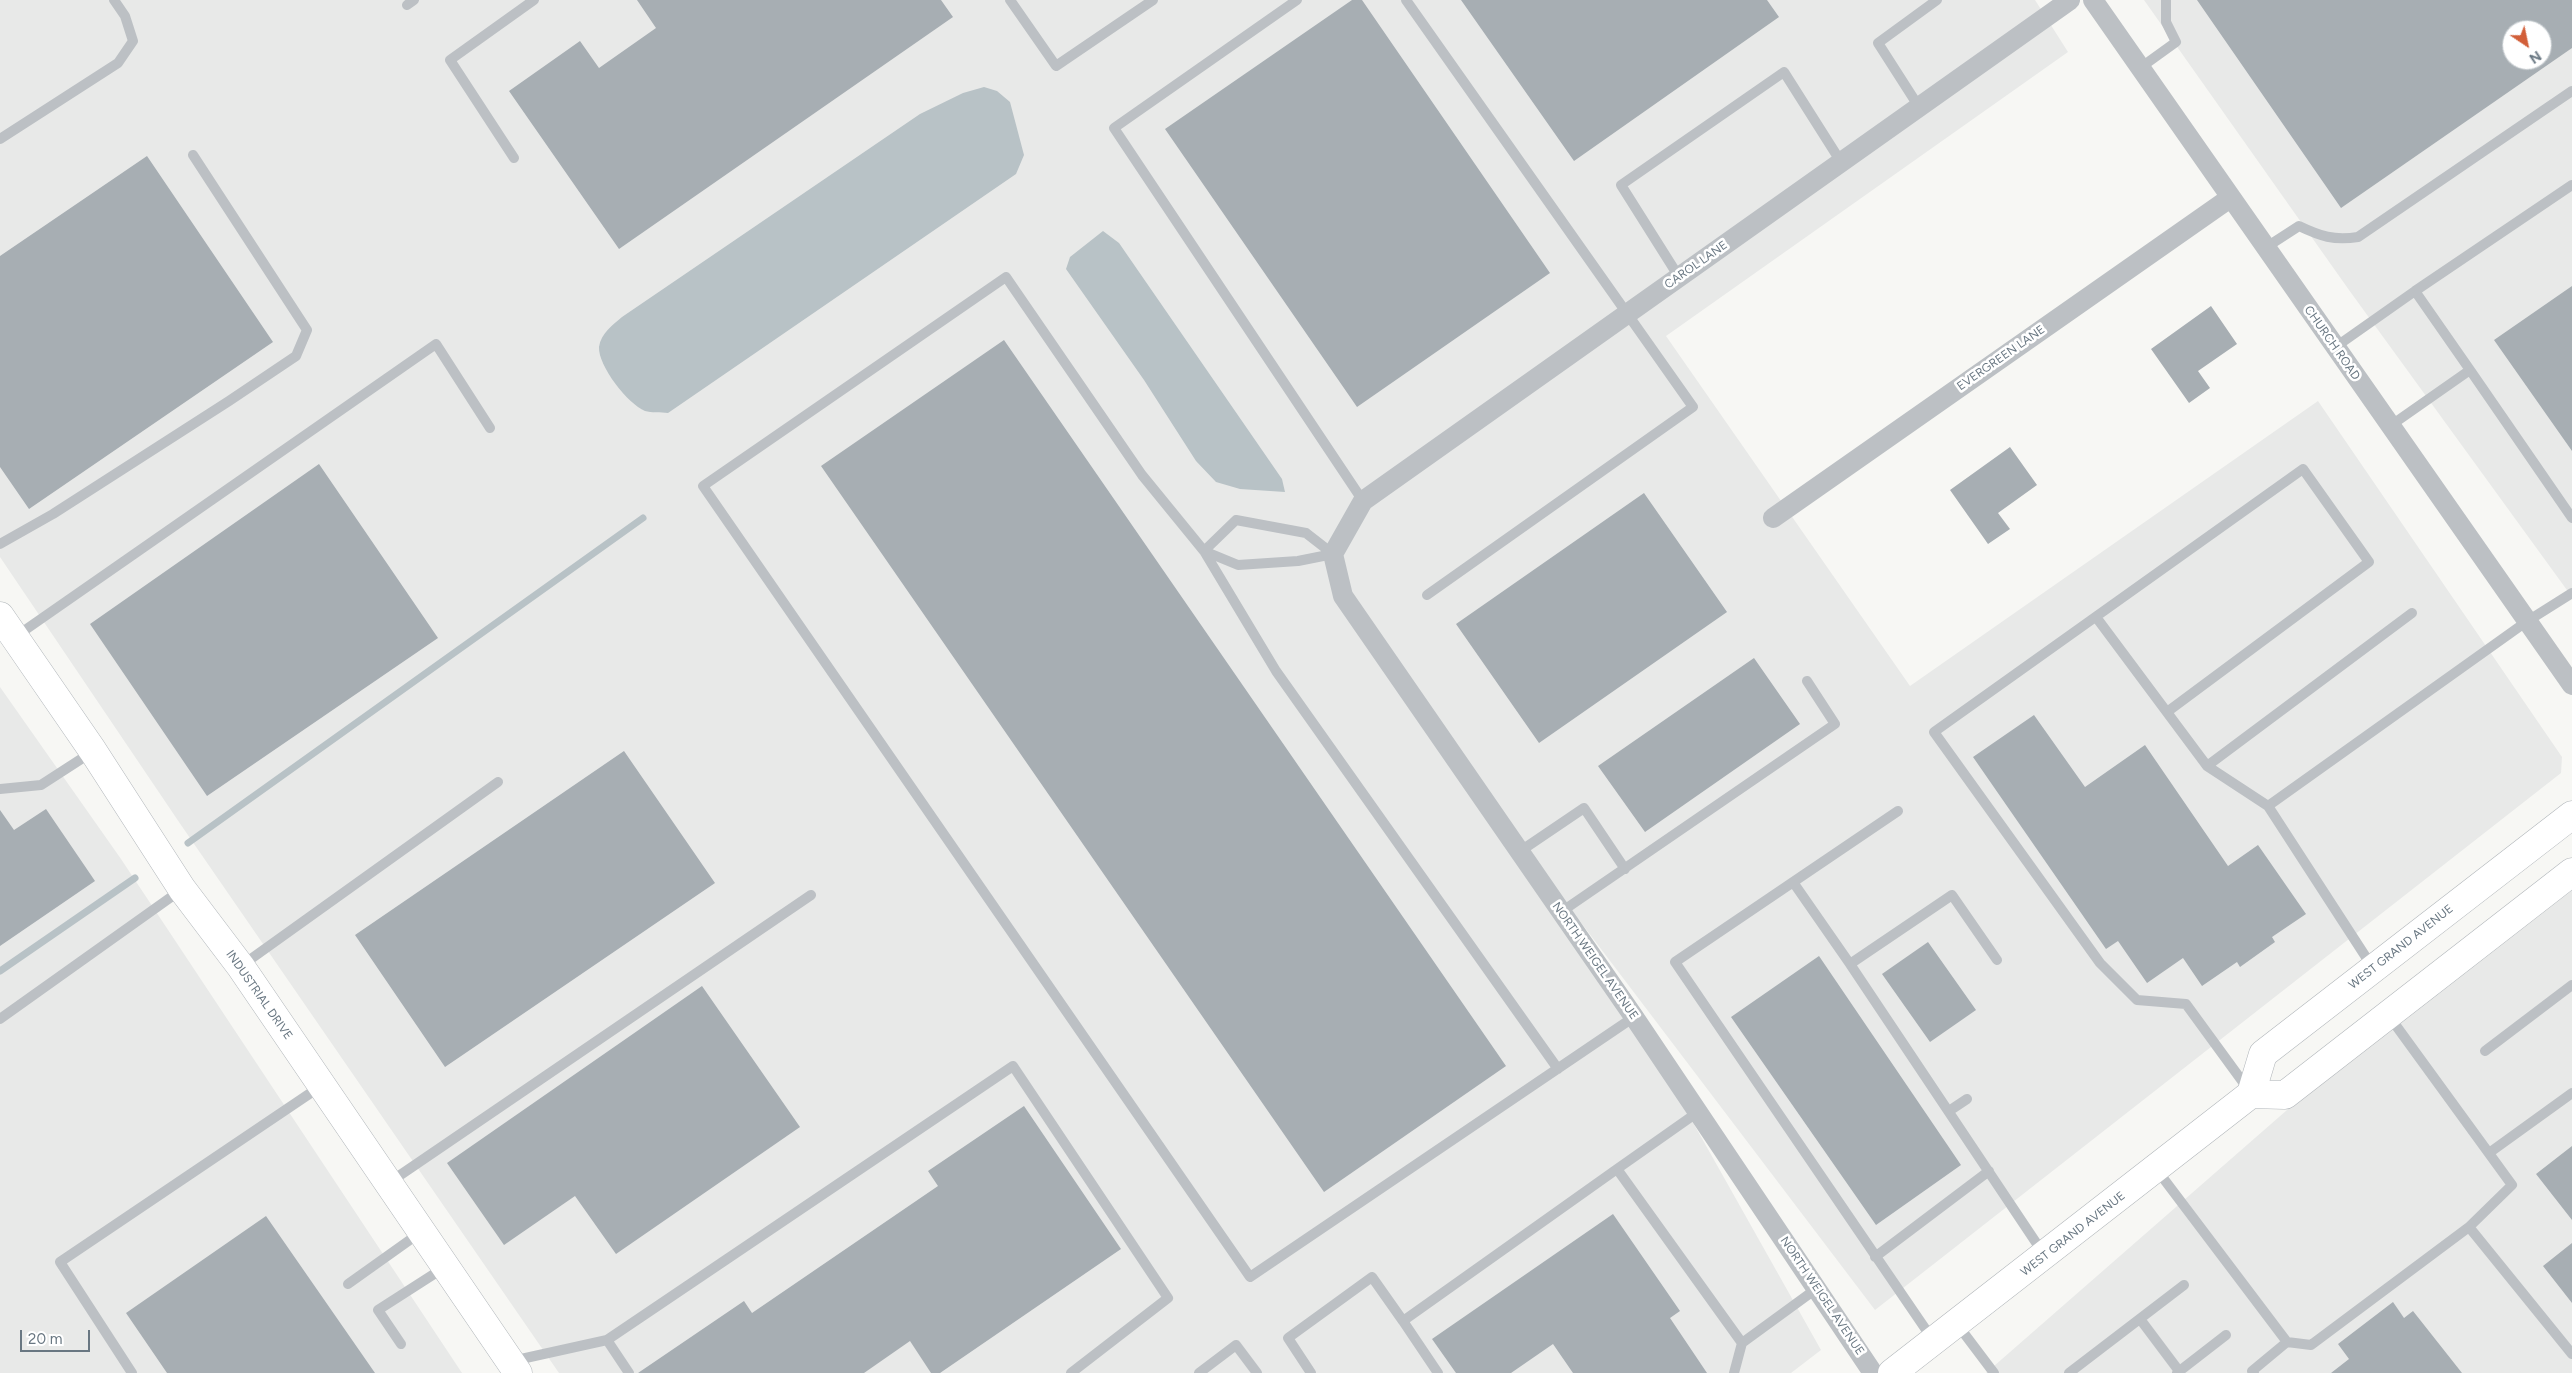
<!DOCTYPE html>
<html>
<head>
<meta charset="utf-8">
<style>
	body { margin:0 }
	#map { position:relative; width:2572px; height:1373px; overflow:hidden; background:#f7f7f4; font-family:Figtree,sans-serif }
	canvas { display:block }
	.north { position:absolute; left:2502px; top:20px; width:50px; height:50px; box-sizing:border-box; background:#fff; border:1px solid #c3c9cd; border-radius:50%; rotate:146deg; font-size:14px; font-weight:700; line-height:20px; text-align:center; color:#697782 }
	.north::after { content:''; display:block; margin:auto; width:18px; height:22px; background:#d25f39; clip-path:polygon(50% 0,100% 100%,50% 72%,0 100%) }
	.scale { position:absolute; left:20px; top:1330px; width:70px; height:22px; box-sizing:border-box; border:2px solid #697782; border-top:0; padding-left:6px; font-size:15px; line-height:18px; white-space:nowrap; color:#697782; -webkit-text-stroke:4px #fff; paint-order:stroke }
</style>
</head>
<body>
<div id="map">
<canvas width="2572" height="1373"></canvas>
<div class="north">N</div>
<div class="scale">20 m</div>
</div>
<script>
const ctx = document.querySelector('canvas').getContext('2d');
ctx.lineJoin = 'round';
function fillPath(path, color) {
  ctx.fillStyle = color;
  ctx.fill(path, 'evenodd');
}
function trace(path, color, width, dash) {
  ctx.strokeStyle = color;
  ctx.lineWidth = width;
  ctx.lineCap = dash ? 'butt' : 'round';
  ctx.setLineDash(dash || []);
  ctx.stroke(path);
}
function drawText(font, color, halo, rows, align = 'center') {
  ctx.font = font + ' Figtree,sans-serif';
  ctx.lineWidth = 5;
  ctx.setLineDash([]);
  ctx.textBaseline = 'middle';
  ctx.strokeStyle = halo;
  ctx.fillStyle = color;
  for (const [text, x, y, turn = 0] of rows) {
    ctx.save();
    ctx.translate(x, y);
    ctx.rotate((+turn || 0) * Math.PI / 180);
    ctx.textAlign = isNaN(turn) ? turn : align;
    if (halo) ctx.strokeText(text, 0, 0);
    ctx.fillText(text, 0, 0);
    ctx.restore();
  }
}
fillPath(new Path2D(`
	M0,0H2035L2068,52L1666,336L1910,686L2318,401L2562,757L2561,773L1875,1310L1579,920L1821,1350L1791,1373H559L181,825L0,557Z
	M2144,0H2572V597L2349,290ZM2512,30H2542V60H2512Z
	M0,687L121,859L462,1373H0Z
	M2572,861V1373H1986Z`), '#e8e9e8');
fillPath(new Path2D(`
	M984,87L997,91L1010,102L1024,155L1016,174L668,413C661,412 651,413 645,411C628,404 598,366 599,347C601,333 613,325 622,317L920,114L963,93Z
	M1103,231L1119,243L1282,479L1285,492L1240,489L1216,482L1196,461L1144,380L1066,269L1070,257Z`), '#b8c2c6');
trace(new Path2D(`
	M188,843L643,518
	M0,971L135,878`), '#b8c2c6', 7);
fillPath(new Path2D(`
	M637,0H941L953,17L619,249L509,91L580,41L599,68L656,28Z
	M1352,0H1362L1550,273L1357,407L1165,129Z
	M1461,0H1767L1779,17L1574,161Z
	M2197,0H2572V48L2341,208ZM2512,30H2542V60H2512Z
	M147,156L273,342L29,509L0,467V256Z
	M2572,286V451L2494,340Z
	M2211,306L2237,344L2198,371L2210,388L2189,403L2151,349Z
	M1004,340L1506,1066L1324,1192L821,466Z
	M2010,447L2037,485L1998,513L2010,529L1988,544L1950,490Z
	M319,464L438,638L207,796L90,624Z
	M1644,493L1727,612L1539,743L1456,624Z
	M1754,658L1800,724L1645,832L1598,766Z
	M2034,715L2085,787L2145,745L2228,866L2258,845L2306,914L2272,937L2275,942L2240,967L2237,962L2202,986L2183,958L2147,983L2118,941L2106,949L1973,757Z
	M624,751L715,883L445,1067L355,935Z
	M46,809L95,881L0,946V810L14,830Z
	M1928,942L1976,1010L1930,1042L1882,974Z
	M1819,956L1961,1165L1876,1225L1731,1017Z
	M702,986L800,1127L616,1254L575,1196L504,1245L447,1163Z
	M1024,1106L1121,1249L940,1373H931L910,1341L864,1373H638L744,1301L752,1313L938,1186L928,1171Z
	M2572,1146V1220L2536,1174Z
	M1613,1214L1680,1311L1670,1318L1707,1373H1573L1553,1344L1511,1373H1456L1432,1339Z
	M266,1216L375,1373H167L126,1313Z
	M2572,1243V1303L2543,1266Z
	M2393,1302L2404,1318L2413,1311L2462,1373H2331L2349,1359L2338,1344Z`), '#a7aeb3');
const secondary = new Path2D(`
	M0,616L93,751L182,889L241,967L518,1373
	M2251,1094L2285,1095L2572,872
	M1892,1373L2251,1094L2263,1054L2572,815`);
trace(secondary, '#b1b6ba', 29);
trace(new Path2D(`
	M1010,0L1056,66L1153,0
	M1297,0L1114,128L1363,501
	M1406,0L1693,407L1427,595
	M407,5L414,0
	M2140,68L2176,42L2166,22V0
	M1919,107L1878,43L1937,0
	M0,139L118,63L133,41L125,16L114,0
	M514,158L450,60L534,0
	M2265,248L2299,226C2320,236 2334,241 2358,237L2572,91
	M1679,277L1621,185L1784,72L1841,162
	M2415,291L2572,185
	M2334,348L2415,291L2470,370
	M2390,426L2470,370L2572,518
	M0,544L53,514L229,401L296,356L307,330L193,155
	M1204,551L1236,520L1306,533L1333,554
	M1204,551L1238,565L1298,561L1333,554
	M2096,617L2207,766L2268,806
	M15,637L436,344L490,428
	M2167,712L2369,562L2303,469L1934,732L2100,963L2137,1000L2186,1004L2248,1089
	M2207,766L2412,613
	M0,789L41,785L92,752
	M1898,811L1675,962L1933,1340
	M1519,852L1584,808L1625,869
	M1793,882L1850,964
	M1561,912L1835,724L1807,681
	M1997,960L1952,895L1850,964L2043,1253
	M241,966L498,782
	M2373,968L2268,806L2526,622L2572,593
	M2389,1016L2512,1185L2469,1227L2572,1354
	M0,1019L181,890
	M2485,1051L2572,985
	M1558,1069L1276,671L1204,551L1142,475L1006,277L703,486L1250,1277C1378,1191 1506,1104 1634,1017
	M1949,1111L1967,1099
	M1698,1112L1617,1169L1742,1343L1816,1289
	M2489,1153L2572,1093
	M2157,1170L2287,1342L2252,1371L2254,1373
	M390,1182L811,895
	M1875,1257L1989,1171
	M348,1284L421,1232
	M2140,1319L2179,1371
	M1403,1321L1438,1373
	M1957,1324L1994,1373
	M607,1340L629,1373
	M2287,1342L2311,1345L2469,1227
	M401,1344L378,1310L445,1267
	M512,1361L607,1340L1013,1066L1168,1298L1071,1373
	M132,1373L60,1262L321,1086
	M1199,1373L1236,1345L1257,1373
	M1311,1373L1288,1338L1372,1277L1403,1321L1617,1169
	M1734,1373L1742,1343
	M2069,1373L2184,1285
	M2177,1373L2226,1335`), '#bcc0c4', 10);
trace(new Path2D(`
	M2093,0L2572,685
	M1773,518L2230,198
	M1873,1373L1634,1017L1343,596L1333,554L1363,501L2070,0`), '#bcc0c4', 20);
trace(secondary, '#fff', 28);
drawText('12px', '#697782', '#fff', [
	["CAROL LANE",1696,265,-35],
	["CHURCH ROAD",2332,343,55],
	["EVERGREEN LANE",2001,358,-35],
	["WEST GRAND AVENUE",2401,947,-38],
	["NORTH WEIGEL AVENUE",1595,961,55],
	["INDUSTRIAL DRIVE",259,995,55],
	["WEST GRAND AVENUE",2073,1234,-38],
	["NORTH WEIGEL AVENUE",1822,1296,56]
]);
</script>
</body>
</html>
